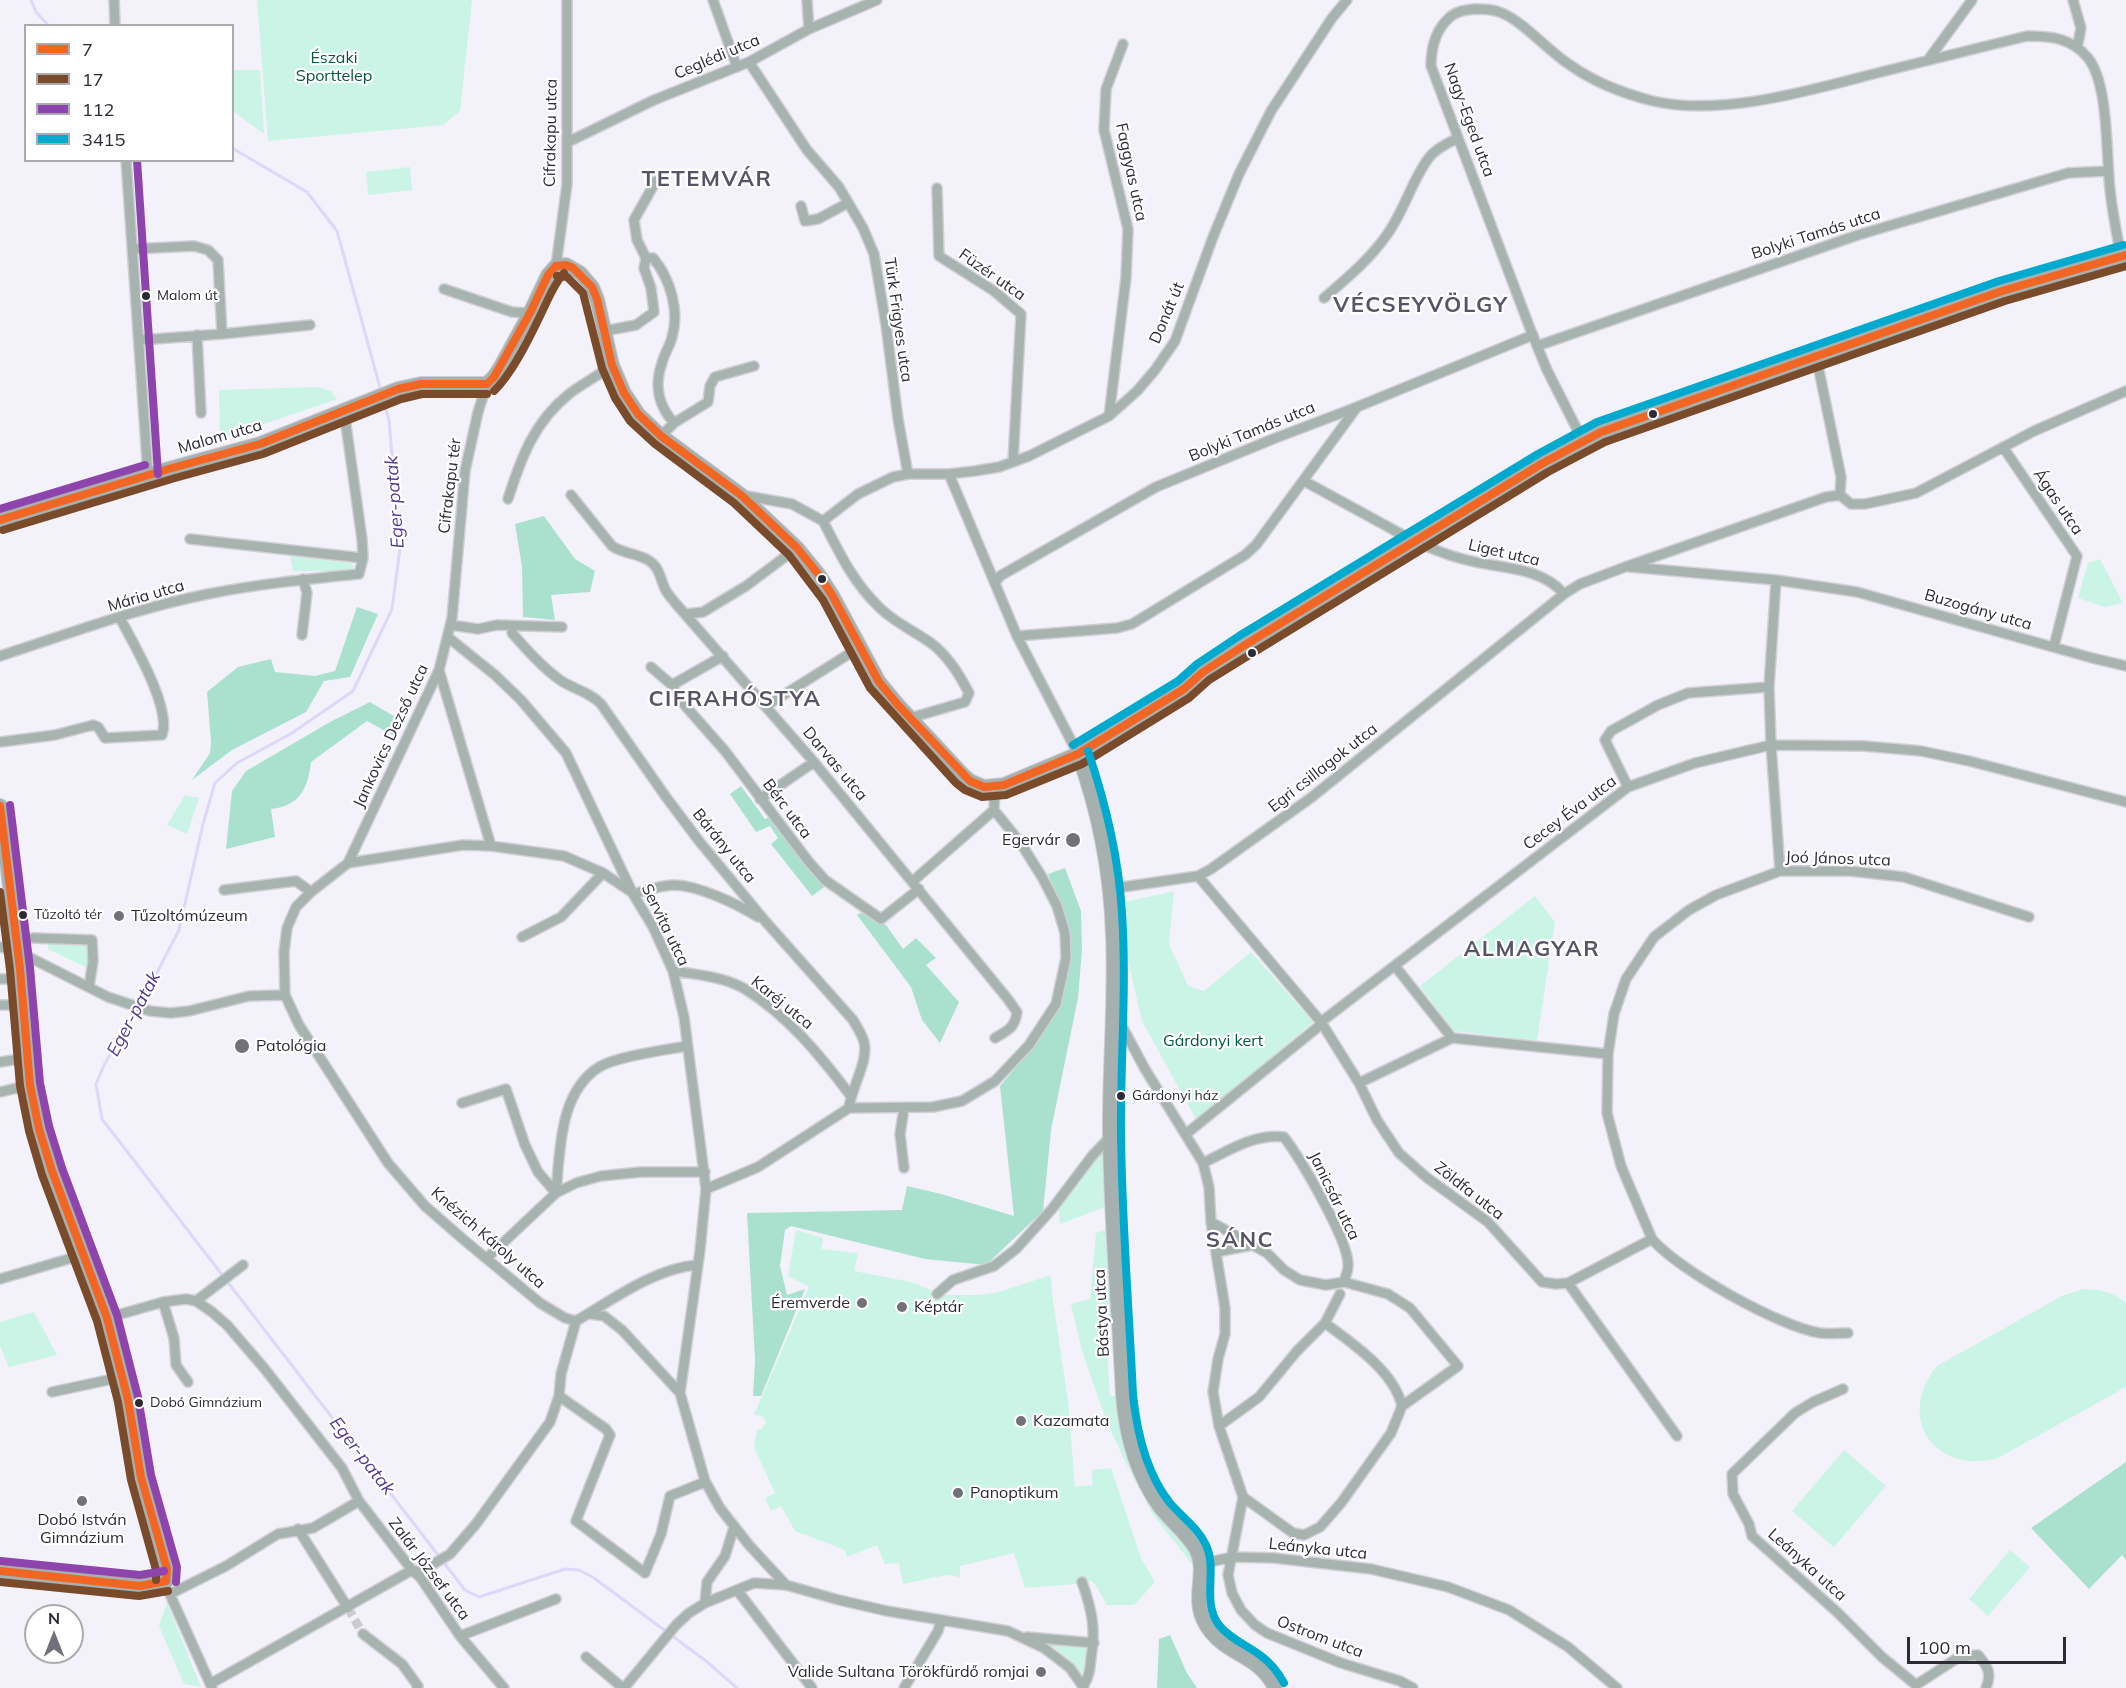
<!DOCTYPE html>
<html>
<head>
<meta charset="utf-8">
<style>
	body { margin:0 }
	#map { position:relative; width:2126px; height:1688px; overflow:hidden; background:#f3f2fa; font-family:Mulish,sans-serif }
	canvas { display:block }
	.legend { position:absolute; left:24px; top:24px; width:210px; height:138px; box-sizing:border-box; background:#fff; border:2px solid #abaaae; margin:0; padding:8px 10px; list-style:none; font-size:18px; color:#2c2b35 }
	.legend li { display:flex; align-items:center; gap:12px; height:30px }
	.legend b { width:30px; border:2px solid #abaaae }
	.north { position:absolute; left:24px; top:1604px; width:60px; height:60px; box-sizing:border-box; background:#fff; border:2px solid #abaaae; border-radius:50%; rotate:0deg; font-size:16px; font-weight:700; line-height:24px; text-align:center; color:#2c2b35 }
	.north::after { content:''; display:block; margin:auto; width:21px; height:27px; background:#72717a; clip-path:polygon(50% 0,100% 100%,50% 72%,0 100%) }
	.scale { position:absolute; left:1907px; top:1637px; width:159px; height:27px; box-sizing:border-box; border:3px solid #2c2b35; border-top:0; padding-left:8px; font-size:18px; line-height:21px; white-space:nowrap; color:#2c2b35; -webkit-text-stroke:4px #fff; paint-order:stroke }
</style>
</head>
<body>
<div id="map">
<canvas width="2126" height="1688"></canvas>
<ul class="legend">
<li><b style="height:8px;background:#f26522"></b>7</li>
<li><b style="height:8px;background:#7a4b2a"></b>17</li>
<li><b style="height:8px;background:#8e44ad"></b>112</li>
<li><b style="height:8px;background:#00a9ce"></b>3415</li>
</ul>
<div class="north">N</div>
<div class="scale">100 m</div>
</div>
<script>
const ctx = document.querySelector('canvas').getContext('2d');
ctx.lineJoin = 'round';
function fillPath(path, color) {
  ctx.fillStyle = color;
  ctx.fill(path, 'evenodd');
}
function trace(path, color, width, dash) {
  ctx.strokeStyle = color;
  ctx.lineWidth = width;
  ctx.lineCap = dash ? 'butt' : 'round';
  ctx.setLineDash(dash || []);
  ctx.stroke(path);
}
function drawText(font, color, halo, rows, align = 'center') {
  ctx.font = font + ' Mulish,sans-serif';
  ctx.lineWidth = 4.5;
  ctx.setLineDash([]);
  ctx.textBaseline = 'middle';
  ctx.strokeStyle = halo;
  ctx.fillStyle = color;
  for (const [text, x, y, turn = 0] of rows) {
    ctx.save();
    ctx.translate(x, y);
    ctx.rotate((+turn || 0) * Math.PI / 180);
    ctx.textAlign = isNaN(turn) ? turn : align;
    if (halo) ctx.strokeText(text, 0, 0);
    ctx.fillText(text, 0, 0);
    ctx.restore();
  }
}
fillPath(new Path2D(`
	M257,0H472L460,111L443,125L268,141Z
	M233,70H260L264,134L233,111Z
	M410,167L412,190L368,195L366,172Z
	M316,387L331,391L337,399L220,439L219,390Z
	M290,556L350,563L353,565V571H293Z
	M2100,559L2123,603L2105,607L2078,598L2088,563Z
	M185,795L199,798L187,834L167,825Z
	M1174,891L1169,944L1188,986L1204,991L1251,952L1313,1022L1197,1121L1142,1021L1126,952L1121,903Z
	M1535,896L1555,922L1537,1041L1454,1031L1420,986Z
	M48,943H90L88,968L48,949Z
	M1110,1137L1119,1317L1105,1319L1110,1396H1123L1138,1466L1188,1537L1200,1574L1153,1515L1125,1461L1106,1420L1082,1351L1071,1304L1090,1299L1096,1233L1110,1229L1107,1206L1060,1224L1058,1203Z
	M796,1230L823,1238L821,1249L858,1253L854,1271L911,1282L943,1295H977L999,1292L1051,1275L1052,1294L1068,1401L1075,1487L1093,1485L1091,1470L1111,1468L1141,1558L1155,1582L1134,1605H1107L1095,1584L1091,1581L1076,1584L1025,1588L1014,1553L960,1566V1577L946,1575L903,1584L899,1563L885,1564L877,1545L847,1557L845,1550L795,1531L781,1506L771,1511L765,1498L775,1493L754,1447L757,1430L762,1429L766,1422L762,1416L754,1415L809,1287L788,1276Z
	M2083,1289C2099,1289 2114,1292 2126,1303V1387L1996,1459C1987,1460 1978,1462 1968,1461C1917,1453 1906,1403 1937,1366L2062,1296Z
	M34,1312L57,1355L9,1367L0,1346V1322Z
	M1844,1450L1886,1486L1834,1547L1792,1511Z
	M2010,1550L2030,1567L1988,1616L1969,1599Z
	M167,1603L201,1687L184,1684L159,1626Z
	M1048,1643L1086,1648L1083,1672L1080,1673L1067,1658Z`), '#caf4e5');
fillPath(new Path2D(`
	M544,516L575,559L595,571L590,592L551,595L555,620L523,617L522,567L515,524Z
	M357,607L378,614L350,677L324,681L306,712L232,750L192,780L210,753L211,742L207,692L238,667L271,659L275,672L315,676L335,671Z
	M370,702L402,721L394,736L367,721L311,762C308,788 300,806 271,809L275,837L226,849L232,791L246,771L330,722Z
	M741,786L765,819L770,817L824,887L812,896L771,844L778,838L770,826L756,832L730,794Z
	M1065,868L1081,911L1082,949L1078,998L1051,1130L1043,1211L986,1265L925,1259L791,1226L785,1230L780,1266L787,1295L805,1289L761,1396H753L755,1360L747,1213L902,1210L907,1186L941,1194L1014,1216L1000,1086L1033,1047L1060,1004L1070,958L1059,903L1048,874Z
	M862,912L886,925L903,949L916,938L936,958L926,965L959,1002L940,1043L922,1020L911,987L857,915Z
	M2126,1462V1560L2122,1555L2089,1589L2031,1528Z
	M1170,1635L1187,1673L1197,1688H1157L1159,1639Z`), '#aae1ce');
trace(new Path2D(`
	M31,0L36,12L49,26
	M232,148L307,192L337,231L381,391
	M383,400L389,420L400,549L392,609L353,691L292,733L237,763L215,783L203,824L179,930L133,1019L105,1063L96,1084L102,1119L465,1590L479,1597L565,1569L579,1570L594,1578L706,1661L737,1688`), '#ddd7fb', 3);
trace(new Path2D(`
	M348,1608L363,1634`), '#cbcad3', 9, [9, 4.5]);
const street = new Path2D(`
	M114,0L115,26
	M713,0L737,67
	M807,0L809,29
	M2073,0L2081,28L2077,48
	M1928,60L1972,0
	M749,62L807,150L839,187L863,228L874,254L886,325L898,419L908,474
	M568,142L654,100L749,62L809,29L877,0
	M126,160L148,475
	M937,188L939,256L994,291L1021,314L1013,462
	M801,206L805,221L818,219L848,203
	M133,249L194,246L208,250L218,260L222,334L140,340
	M646,258L637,240L634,220L656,181
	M556,266L567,184V0
	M444,289L512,312L530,313
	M1324,298C1346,279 1369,260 1386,236C1404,212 1411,182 1428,159C1435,149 1448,143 1458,138
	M604,331L636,325L654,312L651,288L644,268L646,258H653C670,278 680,311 672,337C670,346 664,354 662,363C654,386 658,405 674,423
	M222,334L310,325
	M197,335L201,413
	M1537,346L1858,235L2068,173L2108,171
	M1816,356L1841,477L1840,495
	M1109,416L1126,278L1128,229L1104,130L1106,89L1123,44
	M661,436L674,423L708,402L710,386L715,377L754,366
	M1583,441L1547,370L1531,331L1431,66C1431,47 1435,30 1450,17C1457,11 1465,10 1475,9C1484,9 1493,9 1502,13C1525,23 1548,51 1570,65C1594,82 1625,94 1653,101C1721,117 1811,90 1877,73C1927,61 1977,48 2027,36C2051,36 2072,38 2088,58C2109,84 2106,155 2110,189C2112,211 2117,234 2121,257
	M2003,447L2077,556L2054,646
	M949,474L1017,636L1078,754
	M1304,481L1414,541C1430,548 1446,555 1463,559C1496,569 1540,565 1564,594
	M571,495L612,546C622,553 633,553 644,558C660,565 659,576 665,589C668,595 673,600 677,605L814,762L1007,998L1017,1012C1015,1027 1009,1030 995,1038
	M741,495L792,504L823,521
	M508,499C521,458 534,422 569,394C582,384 598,376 612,365
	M823,521L858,494L893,477L908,474H949L975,471L999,467L1029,456L1109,416L1137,391L1155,370L1175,341L1213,237L1239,174L1271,111L1332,18L1347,0
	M823,521C839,552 853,582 878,606C893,622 913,630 931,643C948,656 959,674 969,693L965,702L910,718
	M190,539L363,558
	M1630,567L1776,580L1857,592L2092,658L2126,666
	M1776,580L1769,687L1771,745L1780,871
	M995,583L1000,576L1156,487L1273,439L1357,407L1533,335
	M686,614L703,612L746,586L797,548
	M451,625L478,629L497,625L562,627
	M512,626V633C527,650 542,667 560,680C573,689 590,692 601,704L666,797L699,841L766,922L853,1020C857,1027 862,1034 864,1042C869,1061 851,1088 849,1108
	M302,635L307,593L303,579
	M1017,636L1117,628L1132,624L1245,555L1256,545L1357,407
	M449,638L495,675L521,700L566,753L633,894L653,927L673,971L684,1017L706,1189L700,1250L680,1393L705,1481L720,1508L749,1545L786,1585
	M0,656C68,634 137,608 208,594C258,584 308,579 359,574L363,558L362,539L344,411
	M651,667L672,685L681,701L725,751L809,862L825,880L881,919L919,889
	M439,670L491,846
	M672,685L723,656
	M766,706L860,647
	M0,742L55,735L93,725L98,727L105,738L162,735C172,708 133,643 120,618
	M1628,787L1605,740L1611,731L1658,705L1688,693L1769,687
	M760,799L814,762
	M348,863L439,670L452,618L465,471L478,412L487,384
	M1198,876L1321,1022L1359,1083L1377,1120L1399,1153L1426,1177L1488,1222L1542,1282L1556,1284L1568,1283L1652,1239C1678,1270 1780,1327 1820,1333C1829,1334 1839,1333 1848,1333
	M913,881L994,810
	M1109,889L1198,876L1211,869L1312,797L1564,594L1580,584L1625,567L1826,497L1840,495L1851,504H1865L1916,493L2034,431L2126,391
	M224,890L296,881L311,892
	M633,893L603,873L564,856L491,846L463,845L348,863L311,892L296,907L287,928L284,952L285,995L299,1025L388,1163L425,1206L464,1240L540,1303L565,1318L576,1321C612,1300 655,1268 697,1265
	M633,894C647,890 661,885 675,885C700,886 737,904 758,917
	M522,937L561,917L603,873
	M33,938L92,940L93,961L89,987
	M0,947L17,951L108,997L150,1011L171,1013L189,1011L249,996L285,995
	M1395,966L1452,1038L1608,1054
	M673,971C695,974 725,977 745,989C787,1015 821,1056 850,1095
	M0,979H20
	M0,1005H23
	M1114,1019L1123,1028L1145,1069L1203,1163L1209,1187L1211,1222L1225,1308V1334L1218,1359L1213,1392L1219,1426L1243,1497L1228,1575L1232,1593L1241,1610L1255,1625L1267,1633L1341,1663L1400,1681L1413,1688
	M0,1062L26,1058
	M1359,1083L1452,1038
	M0,1092L30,1085
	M462,1103L506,1089L525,1145L538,1172L556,1193
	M904,1108L900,1134L904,1168
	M1186,1134L1318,1027L1321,1022L1628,787L1695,763L1771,745L1864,746L1921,751L1969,761L2126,802
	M1203,1163C1228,1151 1255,1133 1284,1137C1300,1158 1348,1239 1348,1264C1349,1269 1345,1277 1344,1282L1388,1294L1410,1308L1458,1366L1402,1406L1391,1433L1341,1503L1320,1527L1304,1535L1293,1533L1243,1497
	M706,1189L758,1167L849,1108L933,1107L962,1101L995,1081L1029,1045L1056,1004L1066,958L1065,933L1057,906L1042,877L1020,842L994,810L995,787
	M556,1193C560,1151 559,1090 601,1066C619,1056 665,1050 687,1046
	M1211,1222L1267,1253L1284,1270L1300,1280L1326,1285L1344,1282
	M1652,1239L1621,1166L1607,1113L1608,1054L1614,1014L1626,979L1654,937L1689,910L1716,895L1780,871H1850L1904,877L2029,917
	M1216,1252L1253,1245
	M487,1258L556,1193L576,1183L601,1176L641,1172H705
	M0,1279L82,1255
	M1568,1283L1677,1436
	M937,1294L953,1280L994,1266L1016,1249L1052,1209L1092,1156L1110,1137
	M196,1301L243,1265
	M163,1302L174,1338L176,1365L188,1382
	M590,1314L604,1316L622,1330L680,1393
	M107,1318L163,1302L186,1299L196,1301L212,1312L227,1325L264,1368L342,1468L359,1501L412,1570L420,1577L460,1636L504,1688
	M1325,1323C1352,1343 1394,1371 1402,1406
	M1843,1389L1813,1402L1795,1413L1732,1474L1733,1494L1749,1524L1752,1536L1837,1612L1882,1657L1916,1685L1959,1657L1978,1655C1988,1667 1992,1673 1986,1688
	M52,1392L122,1377
	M559,1396L606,1429L610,1435L576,1521L645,1573L661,1534L670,1496L705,1482
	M1219,1426L1259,1397L1297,1351L1325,1323L1340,1294
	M298,1529L348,1608
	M1201,1564L1232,1557L1274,1558L1371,1569L1448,1587L1509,1610L1568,1647L1617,1688
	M412,1570L420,1572L450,1554L476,1524L550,1422L559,1396L561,1374L576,1321
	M1082,1582C1092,1610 1096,1629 1091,1658C1090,1669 1089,1678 1083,1686
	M168,1590L212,1688
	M737,1590L812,1688
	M170,1594L226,1566L278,1534L313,1528L359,1501
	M705,1603L707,1582L725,1556L734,1527
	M363,1634L402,1664L418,1686L417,1688
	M460,1636L556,1599
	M1027,1637L1094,1643
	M586,1657L623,1688
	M210,1684L412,1570
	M624,1688L676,1625L689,1613L705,1603L754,1583L786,1585L839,1600L887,1611L1008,1631L1044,1648L1070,1668L1084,1688
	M904,1688L938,1631L941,1620`);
const secondary = new Path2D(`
	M0,520L172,468L260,444L398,389L421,384H487L494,377L501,366L530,313L548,275L556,266L566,265L580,273L592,287L597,299L612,365L624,393L638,414L661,436L741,495L797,548L819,575L832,595L879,682L898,705L964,776L970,781L984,787L1004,785L1078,754L1184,689L1203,672L1245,645L1414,541L1543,463L1601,432L2002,291L2126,255
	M1078,754C1099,811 1111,875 1113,936C1116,1003 1109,1070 1110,1136C1111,1223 1119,1309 1123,1396C1126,1435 1137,1475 1160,1507C1171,1521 1187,1533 1196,1549C1210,1575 1186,1601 1211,1632C1230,1656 1260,1656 1275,1688
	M0,806L20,969L30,1085L39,1129L52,1171L107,1318L128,1400L141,1477L167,1569L166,1581L140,1586L0,1571`);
trace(street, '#d0cfd6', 12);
trace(secondary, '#d0cfd6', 16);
trace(street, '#a7b3af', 9);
trace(secondary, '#a6b1af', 14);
trace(new Path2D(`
	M556,266L566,265L573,268L592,287L597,299L612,365L624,393L638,414L661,436L741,495L797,548L819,575L832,595L879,682L898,705L970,781L984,787L1004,785L1078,754L1184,689L1203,672L1245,645L1543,463L1601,432L2002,291L2126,255
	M487,384L494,377L530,313L548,275L556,266
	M0,520L172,468L260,444L398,389L421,384H487
	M0,806L20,969L30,1085L39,1129L52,1171L107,1318L128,1400L141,1477L167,1569L166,1581
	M0,1571L140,1586L166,1581`), '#f26522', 8);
trace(new Path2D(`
	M557,276L567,277L583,293L602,368L615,398L630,421L655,444L734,503L789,555L823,600L870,688L956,783L965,790L982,797L1006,795L1082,764L1189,698L1209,680L1251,654L1548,472L1605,442L2005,301L2126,266
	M494,391C512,374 530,337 541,314C548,300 553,285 564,273
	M3,530L175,478L263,454L401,399L422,394H487
	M0,892L10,970L20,1086L29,1131L42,1175L97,1321L118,1402L131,1480L156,1570V1580
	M0,1582L139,1596L168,1591`), '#7a4b2a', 8);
trace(new Path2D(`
	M137,160L158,474
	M0,509L145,465
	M10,805L30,968L40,1083L49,1126L62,1168L117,1315L138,1397L151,1475L177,1567L176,1582
	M1,1561L140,1575L164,1571`), '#8e44ad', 8);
trace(new Path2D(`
	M1073,745L1178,681L1197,664L1239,636L1538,454L1597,422L1999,281L2123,245
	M1088,751C1106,804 1119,858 1122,914C1127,989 1120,1063 1121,1137C1122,1223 1129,1309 1133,1395C1137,1433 1146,1473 1170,1503C1182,1517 1198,1528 1206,1545C1218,1571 1201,1601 1219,1625C1230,1639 1247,1645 1260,1655C1271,1663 1278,1672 1284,1683`), '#00a9ce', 8);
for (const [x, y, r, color] of [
	[146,296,5,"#2c2b35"],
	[1653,414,5,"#2c2b35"],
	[822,579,5,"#2c2b35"],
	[1252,653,5,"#2c2b35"],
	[1073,840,8,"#72717a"],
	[23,915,5,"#2c2b35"],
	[119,916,6,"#72717a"],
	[242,1046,8,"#72717a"],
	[1121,1096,5,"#2c2b35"],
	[862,1303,6,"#72717a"],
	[902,1307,6,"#72717a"],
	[139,1403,5,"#2c2b35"],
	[1021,1421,6,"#72717a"],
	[958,1493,6,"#72717a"],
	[82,1501,6,"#72717a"],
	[1041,1672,6,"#72717a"]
]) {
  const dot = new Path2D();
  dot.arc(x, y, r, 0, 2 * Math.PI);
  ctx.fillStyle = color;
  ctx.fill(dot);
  trace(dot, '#fff', 2);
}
drawText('14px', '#2c2b35', '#fff', [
	["Malom út",157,296],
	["Tűzoltó tér",34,915],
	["Gárdonyi ház",1132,1096],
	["Dobó Gimnázium",150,1403]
], 'left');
drawText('16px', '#2c2b35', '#fff', [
	["Ceglédi utca",717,57,-23],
	["Nagy-Eged utca",1469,120,70],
	["Cifrakapu utca",551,133,-89],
	["Faggyas utca",1131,172,78],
	["Bolyki Tamás utca",1816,234,-18],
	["Füzér utca",992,275,35],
	["Donát út",1167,313,-67],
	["Türk Frigyes utca",898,320,82],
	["Bolyki Tamás utca",1252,432,-22],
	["Malom utca",220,437,-16],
	["Cifrakapu tér",450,486,-83],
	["Ágas utca",2058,502,56],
	["Liget utca",1504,553,13],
	["Mária utca",146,596,-16],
	["Buzogány utca",1978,610,16],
	["Jankovics Dezső utca",391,736,-65],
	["Darvas utca",835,764,50],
	["Egri csillagok utca",1323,768,-38],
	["Bérc utca",787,809,53],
	["Cecey Éva utca",1570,813,-37],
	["Bárány utca",724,846,51],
	["Joó János utca",1838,859,2],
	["Servita utca",665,925,64],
	["Karéj utca",782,1003,39],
	["Zöldfa utca",1469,1191,38],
	["Janicsár utca",1334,1196,64],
	["Knézich Károly utca",488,1238,41],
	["Bástya utca",1102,1313,-93],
	["Leányka utca",1318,1549,6],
	["Leányka utca",1807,1565,42],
	["Zalár József utca",429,1569,53],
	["Ostrom utca",1320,1637,21]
]);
drawText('16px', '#00583e', '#fff', [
	["Északi",334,58],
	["Sporttelep",334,76],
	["Gárdonyi kert",1213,1041]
]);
drawText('16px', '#2c2b35', '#fff', [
	["Egervár",1060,840,"right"],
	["Tűzoltómúzeum",131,916],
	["Patológia",256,1046],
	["Éremverde",850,1303,"right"],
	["Képtár",914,1307],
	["Kazamata",1033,1421],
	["Panoptikum",970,1493],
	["Dobó István",82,1520,"center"],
	["Gimnázium",82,1538,"center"],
	["Valide Sultana Törökfürdő romjai",1029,1672,"right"]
], 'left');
drawText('italic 18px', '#513791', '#fff', [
	["Eger-patak",395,502,-94],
	["Eger-patak",134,1014,-62],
	["Eger-patak",362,1456,52]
]);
ctx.letterSpacing = '1.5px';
drawText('bold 22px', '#57546a', '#fff', [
	["TETEMVÁR",707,179],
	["VÉCSEYVÖLGY",1421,305],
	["CIFRAHÓSTYA",735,699],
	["ALMAGYAR",1532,949],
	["SÁNC",1240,1240]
]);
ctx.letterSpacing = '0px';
</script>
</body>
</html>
